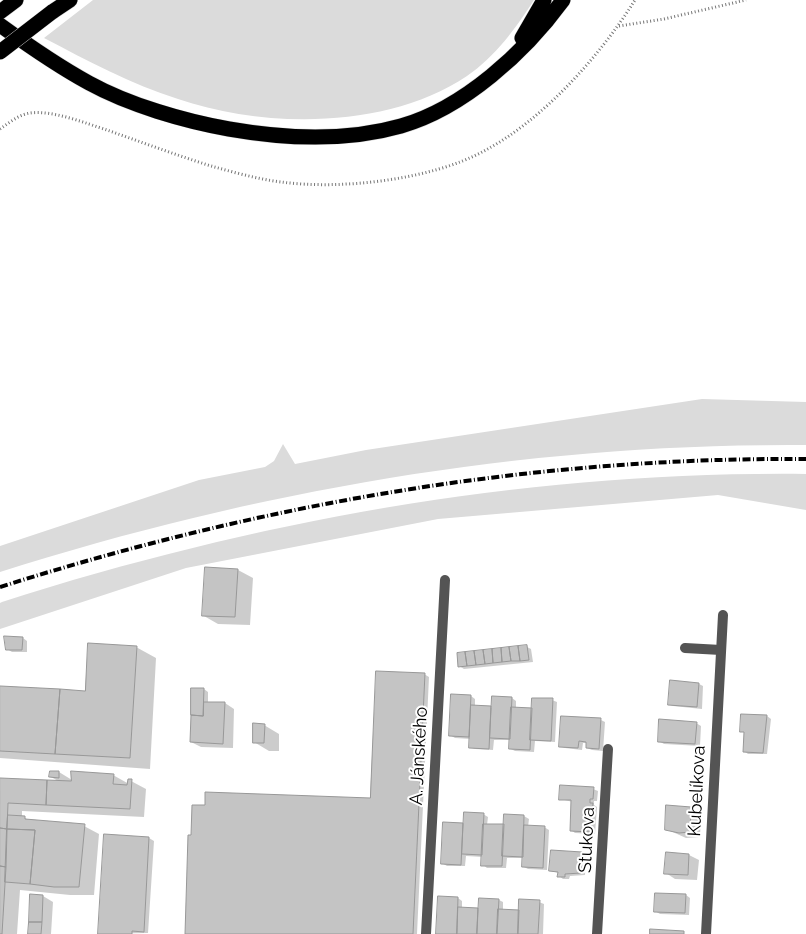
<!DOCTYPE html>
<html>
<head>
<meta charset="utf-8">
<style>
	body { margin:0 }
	canvas { display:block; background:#fff }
</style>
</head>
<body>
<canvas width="806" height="934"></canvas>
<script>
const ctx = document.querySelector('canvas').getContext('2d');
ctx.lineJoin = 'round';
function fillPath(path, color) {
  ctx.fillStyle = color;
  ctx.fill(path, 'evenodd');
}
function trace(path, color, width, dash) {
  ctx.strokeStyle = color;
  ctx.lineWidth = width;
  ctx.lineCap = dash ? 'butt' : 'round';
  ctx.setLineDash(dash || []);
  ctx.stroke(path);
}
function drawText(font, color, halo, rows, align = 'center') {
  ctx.font = font + ' Raleway,sans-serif';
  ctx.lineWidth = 4;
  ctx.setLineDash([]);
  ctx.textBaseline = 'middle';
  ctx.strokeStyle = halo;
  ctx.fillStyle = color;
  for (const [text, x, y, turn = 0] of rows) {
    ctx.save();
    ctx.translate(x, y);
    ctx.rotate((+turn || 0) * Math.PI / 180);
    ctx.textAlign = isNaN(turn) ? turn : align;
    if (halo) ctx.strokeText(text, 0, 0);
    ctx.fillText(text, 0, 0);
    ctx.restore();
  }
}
fillPath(new Path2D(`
	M93,0H534C516,28 495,57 467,76C388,129 266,129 178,99C131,84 88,61 44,38Z
	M702,399L806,402V445C532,443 261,489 0,572V546L199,480L265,467L274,461L283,444L295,464L366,450Z
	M806,474V510L718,495L438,519L186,568L0,629V603L2,602C262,519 532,471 806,474Z`), '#dbdbdb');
fillPath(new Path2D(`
	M238,570L253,578L250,625L218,624L204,616Z
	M23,638L27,641V652H12L7,649Z
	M136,647L156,658L150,769L0,758V687L87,692Z
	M527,647L531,649L533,662L464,669L459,666Z
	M424,674L429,677L417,934H186L192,836L372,799Z
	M699,684L703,686L702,709L673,706L669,704Z
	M204,689L208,692V703H225L234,709L233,748L201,747L191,742Z
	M471,696L475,699V707L492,708L512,698L516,701V709L533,710L552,700L557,702L555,742L535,741L534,752L515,751L511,749V740H494L493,750L475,749L470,747L471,739L455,738L450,735Z
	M767,716L771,719L767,754H748L744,751L745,733L742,731Z
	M601,720L605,722L603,751L592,750L587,748V743H583L582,750L565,748L560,746Z
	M696,723L701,726L700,746L664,744L659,741Z
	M264,725L279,734V751H269L254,742Z
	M59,772L72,780L113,775L129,784L131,781L146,789L144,817L22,811V817L32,821L84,826L99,834L94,895H70L20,890L17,934H0V779L60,782L51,777Z
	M593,789L598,791L597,801H594V805L597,807L595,834L575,833L571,830L573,802L560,799Z
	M668,807L691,808L701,814L700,837L686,838L666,829Z
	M483,814L488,817L487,825L505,826V815L524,816L529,819L528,827H544L549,830L547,870L528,869L524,867V858H507L506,868H487L483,865V857L466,856L465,866H447L442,863L444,823L464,824Z
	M105,835L149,838L154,841L148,933L99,934Z
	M581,853L586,856L585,875L570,876L569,879H563L559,876V873L551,871Z
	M689,855L699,860L697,880L675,879L666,873Z
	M656,894L686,895L690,898L689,915L660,914L655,911Z
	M31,896H43L53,902L51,934H29Z
	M458,898L462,901V909L479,910L499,900L503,902V910L520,911L539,902L544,904L543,934H437Z`), '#0003');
const building = new Path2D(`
	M205,567L238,569L235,617L202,616Z
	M4,636L23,637L22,650H6Z
	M88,643L137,646L130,758L55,754L60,689L85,691Z
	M527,645L529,660L520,661L518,646Z
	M518,646L520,661H511L509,647Z
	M509,647L511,661L502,662L501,648Z
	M501,648L502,662L493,663L492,649Z
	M492,649L493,663L485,664L483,650Z
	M483,650L485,664L476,665L474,651Z
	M474,651L476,665L467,666L465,652Z
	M465,652L467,666L458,667L457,653Z
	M376,671L425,673L413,934H185L188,835H191L192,805H205V792L370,798Z
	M670,680L699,683L697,707L668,705Z
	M0,686L60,689L55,754L0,751Z
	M191,688H204L203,716L191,715Z
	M451,694L471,695L469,737L449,736Z
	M492,696L512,697L510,739L490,738Z
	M532,698H553L551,741L530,740Z
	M204,702H225L223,744L190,742L191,715L203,716Z
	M471,705L491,706L489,749L469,748Z
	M511,707L532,708L530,750L509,749Z
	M741,714L767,715L763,753L743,752L744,732H740Z
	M561,716L601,718L599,749L586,748V742L579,741L578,748L559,747Z
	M659,719L697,722L695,744L658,742Z
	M253,723L265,724L264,743H253Z
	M50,771H59V778L49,777Z
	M71,771L114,774L113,784L127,785L128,779H132L130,809L46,805L47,780L71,781Z
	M0,778L47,780L46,805L8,803L7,829L0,828Z
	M560,785L594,787L593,799H590V803H593L591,832L570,831L571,800H559Z
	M666,805L691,807L690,832L679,833L665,830Z
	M464,812L484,813L482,855L462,854Z
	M504,814L524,815L523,857L502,856Z
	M8,815L25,816V819L85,824L79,887H54L30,884L35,830L7,829Z
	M443,822L463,823L461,865L441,864Z
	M483,824H504L502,866H481Z
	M524,825L545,826L543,868L522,867Z
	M0,828L7,829L6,867L0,866Z
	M7,829L35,830L30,884L5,882Z
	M104,834L149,837L144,932L132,931V934H98Z
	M551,850L582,852L581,873L565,874V877H557L558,872L549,871Z
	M666,852L689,854L688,875L664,874Z
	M0,866L6,867L2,934H0Z
	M655,893L686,894L685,913L654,912Z
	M30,894L43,895L42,922H29Z
	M438,896L458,897L457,934H436Z
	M479,898L499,899L497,934H477Z
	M519,899L540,900L538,934H518Z
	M458,907L478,908L477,934H457Z
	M498,909L519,910L518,934H497Z
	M29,922H42L41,934H28Z
	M650,929L684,931V934H650Z`);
fillPath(building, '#c4c4c4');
trace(building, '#989898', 1);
const highway = new Path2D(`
	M0,12L16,0
	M52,12L70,0
	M0,25C29,46 58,66 89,83C129,105 184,121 229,129C286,139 345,142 401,126C464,108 525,52 563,0
	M522,38L544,0`);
trace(highway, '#dbdbdb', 16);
trace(new Path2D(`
	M619,26L664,19L746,0
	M0,129C9,123 18,115 30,113C53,110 85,123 107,130C141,142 176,155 211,166C233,172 257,179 281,182C341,190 431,180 484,151C543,120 600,56 635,0`), '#767676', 3, [1, 2.5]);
trace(new Path2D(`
	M685,648L721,650
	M426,934L445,580
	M597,934L608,749
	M706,934L723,615`), '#545454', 10);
trace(highway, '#000', 15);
trace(new Path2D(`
	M0,587C262,504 530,457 806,459`), '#000', 4, [8, 2.5, 1, 2.5]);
const highwayBridge = new Path2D(`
	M0,52L52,12`);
trace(highwayBridge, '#dbdbdb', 16, []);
trace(highwayBridge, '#000', 15);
drawText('18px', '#000', '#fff', [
	["A. Jánského",419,756,-87],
	["Kubelíkova",697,791,-87],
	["Stukova",587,840,-87]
]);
</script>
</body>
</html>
